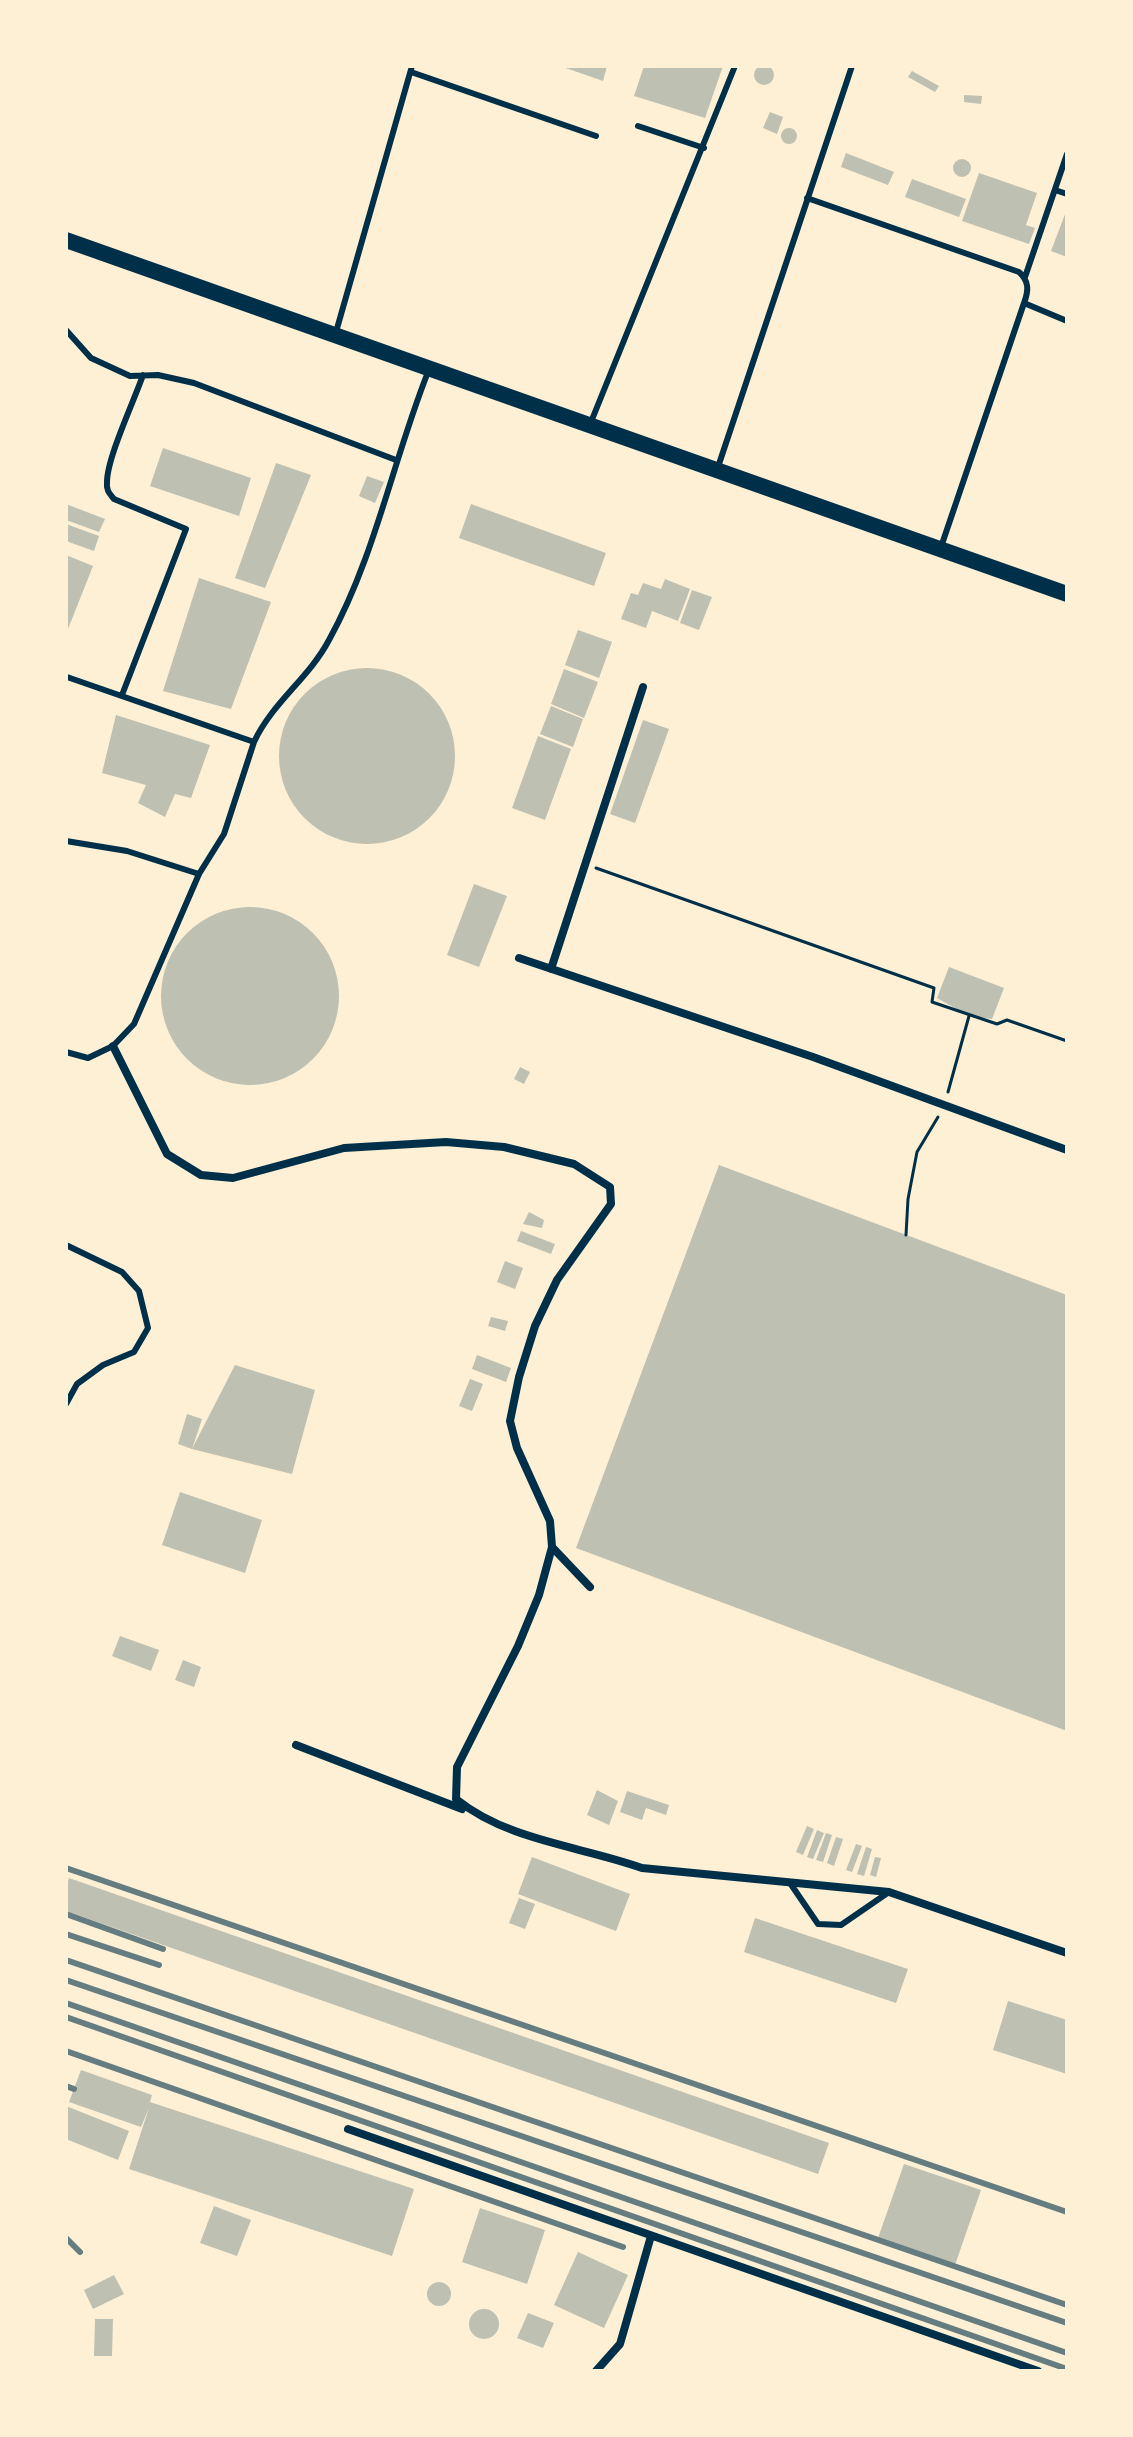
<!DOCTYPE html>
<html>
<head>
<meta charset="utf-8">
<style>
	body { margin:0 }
	#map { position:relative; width:1133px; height:2437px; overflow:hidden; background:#fdf0d5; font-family:"Noto Serif",serif }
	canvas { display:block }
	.frame { position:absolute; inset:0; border:68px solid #fdf0d5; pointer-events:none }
</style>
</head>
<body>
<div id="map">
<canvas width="1133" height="2437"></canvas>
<div class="frame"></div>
</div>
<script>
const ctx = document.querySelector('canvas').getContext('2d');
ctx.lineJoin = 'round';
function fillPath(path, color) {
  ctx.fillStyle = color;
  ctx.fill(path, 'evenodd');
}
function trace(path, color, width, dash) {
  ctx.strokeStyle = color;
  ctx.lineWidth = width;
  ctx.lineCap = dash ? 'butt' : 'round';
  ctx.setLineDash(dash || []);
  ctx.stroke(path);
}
fillPath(new Path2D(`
	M754 75a10 10 0 1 1 20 0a10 10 0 1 1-20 0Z
	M560,66H607L603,81Z
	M644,66H723L705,118L634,96Z
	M912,71L939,86L935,92L908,77Z
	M964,95L982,96L981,104L964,102Z
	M770,112L783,117L777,134L763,128Z
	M781 136a8 8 0 1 1 16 0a8 8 0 1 1-16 0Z
	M846,153L894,172L888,185L841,167Z
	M953 168a9 9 0 1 1 18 0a9 9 0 1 1-18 0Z
	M979,173L1037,193L1026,225L1035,228L1029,244L962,221Z
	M912,179L966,199L959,217L905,197Z
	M1067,209V257L1051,251Z
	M163,448L251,478L239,516L150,486Z
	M276,463L311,475L265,588L235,578Z
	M367,476L384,482L375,503L359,496Z
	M66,504L105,519L99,532L66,520Z
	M471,504L606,553L594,586L459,538Z
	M66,524L99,536L94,551L66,541Z
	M66,555L93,566L66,634Z
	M199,578L271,602L231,709L163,691Z
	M665,579L690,589L678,621L652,611L646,628L621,619L631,593L638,595L643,583L661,589Z
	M692,590L712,597L699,630L680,623Z
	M578,630L612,642L599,678L565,665Z
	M279 756a88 88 0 1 1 176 0a88 88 0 1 1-176 0Z
	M564,669L598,682L584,718L551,704Z
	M551,706L583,719L573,747L540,734Z
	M116,715L210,745L191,798L175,794L165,817L138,803L146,785L102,773Z
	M643,720L669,729L635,823L610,814Z
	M538,736L571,749L545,820L512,808Z
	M474,884L507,896L479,967L447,955Z
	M161 996a89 89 0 1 1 178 0a89 89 0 1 1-178 0Z
	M949,967L1004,988L992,1019L969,1016L937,998Z
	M520,1067L530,1072L524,1084L514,1079Z
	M719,1165L1067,1295V1731L576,1548Z
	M529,1212L544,1220L542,1228L523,1224Z
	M521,1231L555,1244L551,1254L517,1241Z
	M505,1261L523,1268L515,1289L497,1282Z
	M491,1317L508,1321L505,1331L488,1326Z
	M477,1355L511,1368L506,1382L472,1369Z
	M235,1365L315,1390L292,1474L192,1449Z
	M470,1379L483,1384L472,1411L459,1406Z
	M187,1414L202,1419L192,1449L178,1444Z
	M180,1492L262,1520L245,1573L162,1545Z
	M120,1636L159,1650L151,1671L112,1656Z
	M183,1660L201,1667L194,1687L175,1680Z
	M597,1790L618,1801L609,1825L587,1815Z
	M627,1791L669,1805L666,1815L646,1808L642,1820L620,1812Z
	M807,1826L814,1829L803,1855L796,1852Z
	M817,1830L824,1833L813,1859L807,1857Z
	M826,1833L832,1835L823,1862L816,1860Z
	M836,1837L843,1839L834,1866L827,1863Z
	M856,1844L862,1846L852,1872L846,1870Z
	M866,1847L872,1849L864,1876L857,1874Z
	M532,1857L630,1894L616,1931L518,1894Z
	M875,1857L881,1858L876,1877L870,1875Z
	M69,1878L829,2143L818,2174L66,1911V1888Z
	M519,1898L535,1904L525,1929L509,1923Z
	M755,1918L908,1969L896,2003L744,1952Z
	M1008,2001L1067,2020V2074L993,2050Z
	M81,2070L152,2095L150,2102L414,2189L392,2256L129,2169L149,2108L141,2127L69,2102Z
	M66,2106L129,2131L118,2160L66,2139Z
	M904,2164L981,2190L955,2265L878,2238Z
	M214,2206L251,2220L237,2256L200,2243Z
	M480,2208L545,2230L527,2284L462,2262Z
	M578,2252L628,2275L604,2328L554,2305Z
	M114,2275L124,2294L93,2309L84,2290Z
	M427 2294a12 12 0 1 1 24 0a12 12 0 1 1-24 0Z
	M469 2324a15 15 0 1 1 30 0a15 15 0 1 1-30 0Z
	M528,2313L554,2323L543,2348L517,2338Z
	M95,2319H113L112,2356H94Z`), '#bec0b2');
trace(new Path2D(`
	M596,868L934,988L932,1002L997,1024L1007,1020L1067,1041
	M948,1092L969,1016
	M906,1235L908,1199L917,1152L938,1117`), '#003049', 3);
trace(new Path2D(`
	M411,72L596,136
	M638,126L704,148
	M1055,190L1067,194
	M807,198L1019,272C1029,281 1029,290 1024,303
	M1025,277L1067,154
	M66,330L91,358L130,376L158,375L194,383L396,460
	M336,332L412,66
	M591,422L735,66
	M717,470L852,66
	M941,547L1024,303L1067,321
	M67,677L254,742C272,703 309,678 329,640C375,557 393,460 428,372
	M122,695L186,529L114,499C109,493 106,490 107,482C107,458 134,401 143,375
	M66,841L127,851L199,874
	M66,1052L88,1058L113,1046L134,1024L199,874L224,834L254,742
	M66,1245L122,1272L139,1291L148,1328L134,1352L103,1365L77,1384L66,1404
	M790,1883L818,1924L841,1925L889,1892`), '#003049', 6);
trace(new Path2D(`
	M519,958L813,1057L1067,1150
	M551,969L643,687
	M113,1046L167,1154L201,1175L233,1178L344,1148L446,1142L504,1147L574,1164L610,1187L611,1204L557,1280L535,1326L519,1377L510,1421L517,1448L550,1521L552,1547L590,1587
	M552,1547L539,1595L518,1646L457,1767L456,1799C508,1841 581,1846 642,1868L889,1892L1067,1953
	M296,1745L462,1809
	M348,2129L1038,2371
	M596,2371L620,2344L651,2236`), '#003049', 8);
trace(new Path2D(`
	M66,240L1067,594`), '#003049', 16);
trace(new Path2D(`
	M66,1868L1067,2212
	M66,1914L163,1949
	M66,1934L159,1965
	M66,1960L1067,2305
	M66,1980L1067,2323
	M66,2003L1067,2353
	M66,2017L1067,2369
	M66,2051L623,2247
	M66,2086L74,2089
	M66,2238L80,2252`), '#657d81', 6);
</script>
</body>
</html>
